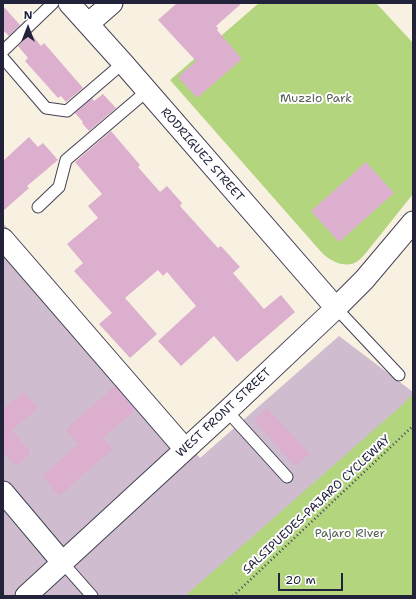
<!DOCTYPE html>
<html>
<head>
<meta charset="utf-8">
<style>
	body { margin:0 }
	#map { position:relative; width:416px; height:599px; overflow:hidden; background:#f8f0e1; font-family:"Shantell Sans",sans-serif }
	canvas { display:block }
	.frame { position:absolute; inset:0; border:4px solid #22223b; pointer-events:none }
	.north { position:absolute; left:8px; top:8px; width:40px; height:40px; -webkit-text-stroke:3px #fff; paint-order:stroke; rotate:0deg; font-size:11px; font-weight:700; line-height:16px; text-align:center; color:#22223b }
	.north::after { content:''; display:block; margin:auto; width:14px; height:18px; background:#22223b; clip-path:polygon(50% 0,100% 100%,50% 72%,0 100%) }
	.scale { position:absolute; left:278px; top:573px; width:65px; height:18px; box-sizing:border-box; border:2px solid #22223b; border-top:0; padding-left:5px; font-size:12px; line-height:14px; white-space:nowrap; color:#22223b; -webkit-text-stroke:3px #fff; paint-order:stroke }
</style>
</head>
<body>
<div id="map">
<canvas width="416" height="599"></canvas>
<div class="frame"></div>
<div class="north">N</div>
<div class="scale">20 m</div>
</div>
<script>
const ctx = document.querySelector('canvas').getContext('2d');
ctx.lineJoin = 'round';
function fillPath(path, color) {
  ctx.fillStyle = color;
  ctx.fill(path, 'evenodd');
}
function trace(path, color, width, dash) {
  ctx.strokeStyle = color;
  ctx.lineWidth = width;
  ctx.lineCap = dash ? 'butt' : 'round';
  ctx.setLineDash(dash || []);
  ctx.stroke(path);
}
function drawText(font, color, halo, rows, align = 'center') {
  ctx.font = font + ' "Shantell Sans",sans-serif';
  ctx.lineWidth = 4;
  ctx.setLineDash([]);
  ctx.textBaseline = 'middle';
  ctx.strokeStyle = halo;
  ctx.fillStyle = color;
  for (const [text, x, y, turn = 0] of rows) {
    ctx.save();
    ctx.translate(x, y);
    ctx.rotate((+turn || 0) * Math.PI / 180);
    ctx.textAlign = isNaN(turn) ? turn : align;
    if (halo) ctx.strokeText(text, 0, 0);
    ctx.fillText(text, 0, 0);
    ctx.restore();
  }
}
fillPath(new Path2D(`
	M3,223L200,458L339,336L413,392V402L201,596H3Z`), '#cfbdcf');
fillPath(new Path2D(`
	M259,3H376L413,43V194L365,254C363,256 361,259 358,261C347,269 332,262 323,254L170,80Z
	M413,394V596H185L401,406Z`), '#b2d57e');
fillPath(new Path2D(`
	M177,3H242L216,26L218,28L217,30L242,59L197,98L178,77L196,61L158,20Z
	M3,6L20,25L9,36L3,30Z
	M30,35L32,37L33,36L41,46L44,43L83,88L66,102L61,96L58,98L25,61L28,58L18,46Z
	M103,94L116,108L89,131L82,123L83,122L75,113L92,98L94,101Z
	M111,131L140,165L138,167L160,192L167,186L182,203L180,206L218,248L221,246L240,267L233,273L264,309L281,295L295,312L237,362L214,336L181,366L158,341L196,306L167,272L163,276L158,270L125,298L157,334L130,358L99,324L112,313L74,271L83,263L67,244L98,218L88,206L102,194L75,162Z
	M29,137L38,147L43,143L58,160L27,186L29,188L3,211V161Z
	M366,162L394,193L339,242L311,211Z
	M115,386L135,410L103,438L113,449L59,496L42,476L78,444L66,431L71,426L70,425Z
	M24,392L38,408L12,430L31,453L16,466L3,452V409Z
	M267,408L310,454L295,466L254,420Z`), '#dcafcf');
const lane = new Path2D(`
	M3,51L53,3
	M3,58L46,108L67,111L123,63
	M38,207L59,187L66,160L147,91
	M336,308L399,375
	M227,411L287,477
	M62,562L92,596`);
const street = new Path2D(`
	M69,3L123,63L336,308
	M88,24L112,3
	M3,239L185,449
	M3,492L62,562
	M26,596L227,411L336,308L364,280L413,222`);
trace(lane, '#424154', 13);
trace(street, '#424154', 23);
trace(new Path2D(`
	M233,596L413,426`), '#424154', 2.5, [1, 3]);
trace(lane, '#fff', 11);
trace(street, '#fff', 21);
drawText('12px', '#546152', '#fff', [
	["Muzzio Park",316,99],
	["Pajaro River",350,534]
]);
drawText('12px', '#22223b', '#fff', [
	["RODRIGUEZ STREET",202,155,49],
	["WEST FRONT STREET",224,413,-43],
	["SALSIPUEDES-PAJARO CYCLEWAY",317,505,-43]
]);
</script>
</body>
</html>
